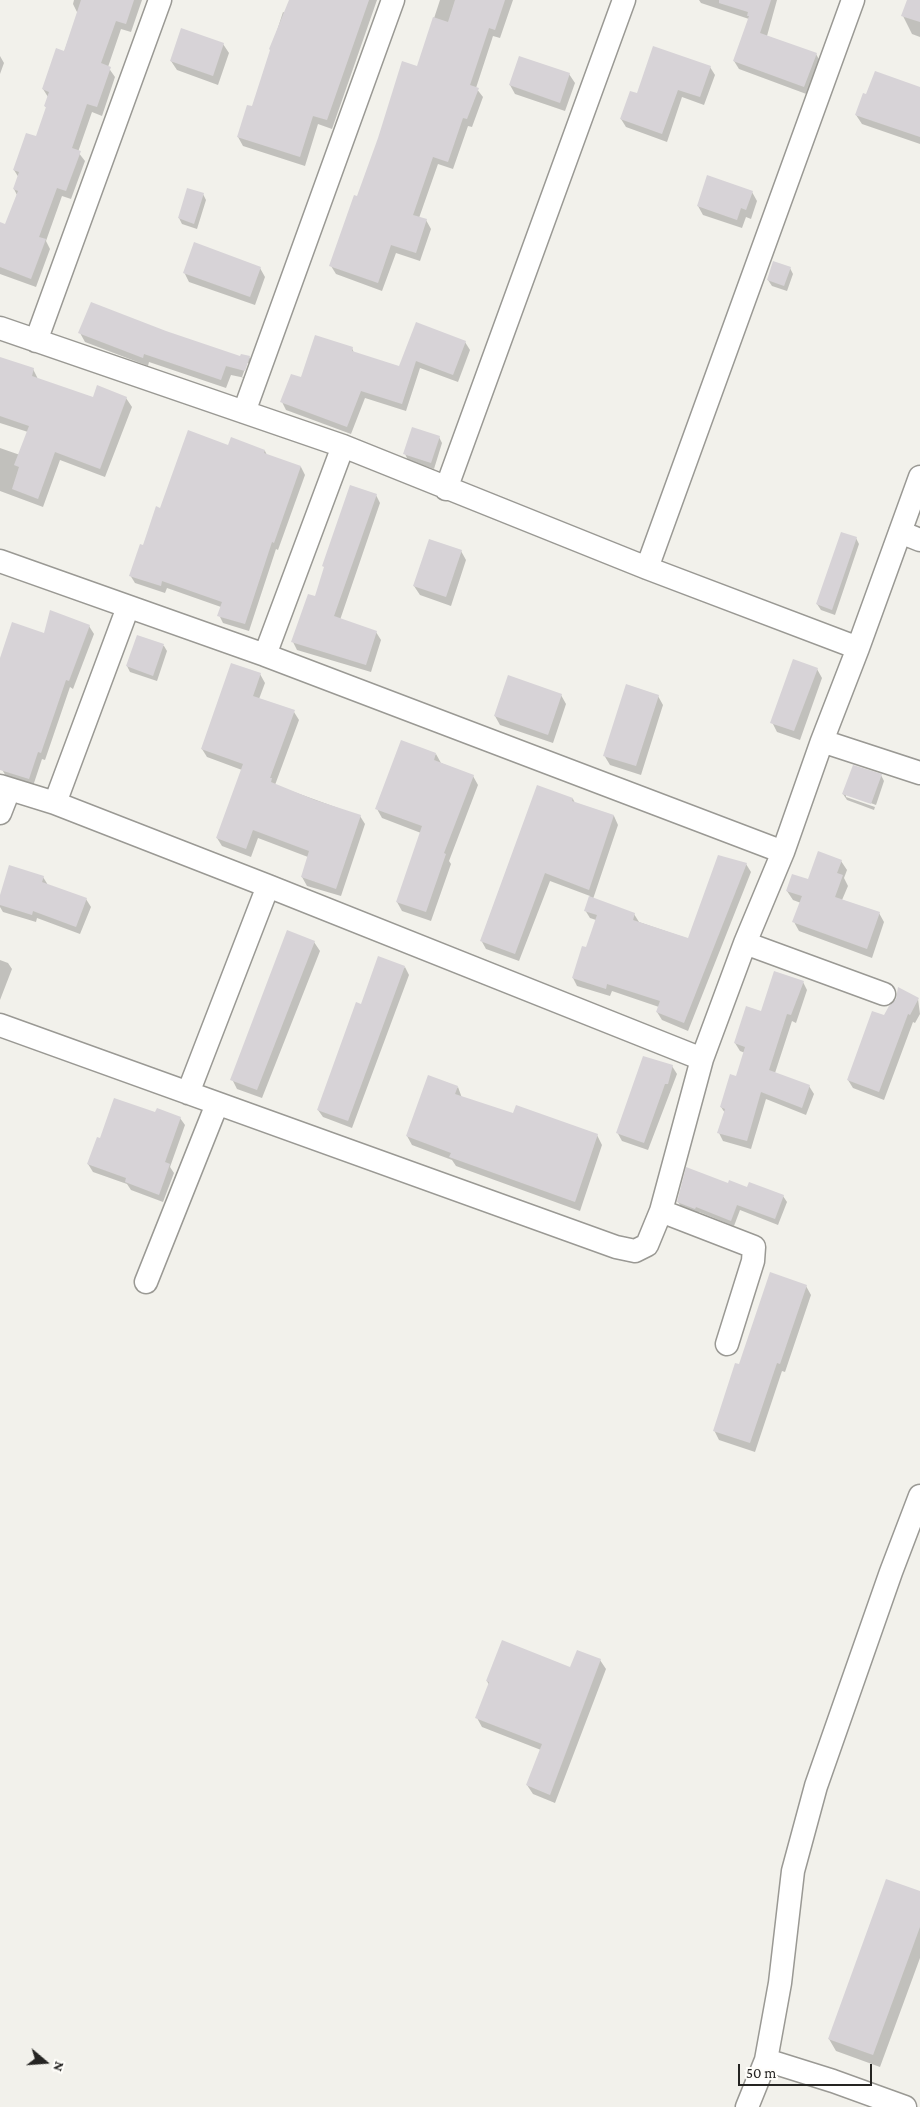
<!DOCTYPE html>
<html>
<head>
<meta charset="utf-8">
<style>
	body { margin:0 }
	#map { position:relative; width:920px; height:2107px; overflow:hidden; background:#f2f1eb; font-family:"Crimson Pro",serif }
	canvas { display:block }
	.north { position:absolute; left:20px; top:2037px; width:50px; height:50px; -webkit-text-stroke:4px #fffefa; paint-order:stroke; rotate:108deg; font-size:14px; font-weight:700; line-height:20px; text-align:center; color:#252422 }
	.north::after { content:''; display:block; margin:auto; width:18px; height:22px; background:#252422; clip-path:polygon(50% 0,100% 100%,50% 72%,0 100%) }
	.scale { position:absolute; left:738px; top:2064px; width:134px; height:22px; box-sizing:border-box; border:2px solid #252422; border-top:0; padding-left:6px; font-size:15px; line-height:18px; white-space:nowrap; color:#252422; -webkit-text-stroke:4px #fffefa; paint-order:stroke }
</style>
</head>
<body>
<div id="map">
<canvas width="920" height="2107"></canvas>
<div class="north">N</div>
<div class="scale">50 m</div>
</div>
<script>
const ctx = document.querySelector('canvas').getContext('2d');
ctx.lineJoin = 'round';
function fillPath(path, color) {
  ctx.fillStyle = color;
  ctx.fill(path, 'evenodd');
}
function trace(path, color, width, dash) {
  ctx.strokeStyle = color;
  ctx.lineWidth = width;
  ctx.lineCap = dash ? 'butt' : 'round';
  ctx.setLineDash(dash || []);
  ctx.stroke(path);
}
fillPath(new Path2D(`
	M74,0H142L131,32L121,29L108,67L115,77L102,116L92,112L78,152L85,161L71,199L62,196L46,241L50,249L36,287L0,274V223L6,226L17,195L14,189L19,178L14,170L36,138L47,109L45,106L48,97L43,89L64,52L78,14L73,4Z
	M290,0H377L332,129L318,124L305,166L243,146L238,137L252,108L283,12L285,13Z
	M440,0H513L500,38L493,36L476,88L483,97L472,127L468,126L453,169L438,164L419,218L426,220L431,229L420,261L396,253L382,291L336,274L331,266L358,198L418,67Z
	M699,0H777L767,36L816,54L821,63L809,95L739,69L734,61L749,19L701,3Z
	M908,0H920V37L912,34L903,16Z
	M223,44L229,53L218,85L177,70L171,61Z
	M0,56L4,63L0,74Z
	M710,67L715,75L704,105L682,97L667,142L626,127L621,119L637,95Z
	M569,74L575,83L565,111L515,94L510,85Z
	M920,88V144L862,124L856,115Z
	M752,192L757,201L751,219L746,217L742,228L703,215L698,206Z
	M203,194L206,200L197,229L182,224L179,218Z
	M260,268L265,277L255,305L189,282L184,272Z
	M790,268L793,274L787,291L772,286L768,280Z
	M416,324L465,342L470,350L458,382L420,368L406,411L365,398L351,434L286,410L282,402L302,379L352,348L354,353L400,368Z
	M80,333L241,358L249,357L255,366L250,379L231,375L226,388L149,362L148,366L85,342ZM247,363H249L244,377H242Z
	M0,359L33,369L38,379L94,398H126L132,407L105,477L60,460L43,507L0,491V448L20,455L28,432L0,423Z
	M439,437L442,443L434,469L408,460L405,454Z
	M229,446L265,451L267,455L301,467L305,475L278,550L276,549L249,631L223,623L219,615L221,607L167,588L165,593L135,583L130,575L161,510Z
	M376,495L380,503L340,620L376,632L381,640L371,672L297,650L293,642L316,598Z
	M856,538L859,544L835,615L821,610L817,604Z
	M461,551L466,560L451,606L420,595L414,586Z
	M89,626L94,634L73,689L70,687L45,760L42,759L33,786L7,778L0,766V662L44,634Z
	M138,636L164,646L167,651L157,681L130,672L127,666Z
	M817,669L822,678L800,740L777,732L772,722Z
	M260,674L265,683L259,699L294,712L299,720L275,785L360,816L365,824L341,896L307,886L302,877L308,857L258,838L251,857L222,846L217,838L242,770L207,757L202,749Z
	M561,695L566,704L553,743L500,725L495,716Z
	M658,696L663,705L641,775L610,765L604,755Z
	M436,754L441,763L473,776L478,785L449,861L451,864L431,921L402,911L397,902L421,833L382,818L377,809Z
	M881,775L884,781L876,805L846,794V797L875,807L874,810L847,800L843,794Z
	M537,787L573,799L575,803L614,816L618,825L593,899L634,914L639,922L689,939L746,864L751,872L688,1031L662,1020L657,1012L659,1007L612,991L610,996L577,986L573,978L587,949L596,920L590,918L585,910L590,896L550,881L519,961L486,949L481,940Z
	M841,861L847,870L844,878L848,886L842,900L879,913L884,922L872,958L799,931L794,922L801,903L793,900L787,891L809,881Z
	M43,877L48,885L86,899L91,907L80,934L37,918L36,922L3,912L0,907V899Z
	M314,942L320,951L262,1098L237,1089L232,1079Z
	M0,960L8,963L12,969L0,1000Z
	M405,967L409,975L352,1128L323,1117L318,1110L361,1006Z
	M803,982L807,990L796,1023L792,1021L775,1073L809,1086L814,1094L806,1115L766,1099L751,1149L723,1141L719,1133L725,1113L721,1107L737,1078L745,1053L740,1051L735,1043L761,1012Z
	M918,999L920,1014L915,1023L913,1022L884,1100L853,1088L848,1080Z
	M672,1066L677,1074L648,1150L622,1141L617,1132Z
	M458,1087L462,1098L514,1115L597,1135L602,1145L580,1211L456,1166L452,1160L412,1145L407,1136Z
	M156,1114L180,1118L185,1125L170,1167L174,1173L163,1202L131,1190L127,1184L93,1172L88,1164L101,1140Z
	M729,1185L783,1196L787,1202L778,1225L740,1210L734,1226L699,1212L698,1214L682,1208L678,1202Z
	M806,1286L811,1295L785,1372L782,1371L755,1452L719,1440L714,1430L739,1366Z
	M600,1660L606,1669L555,1803L533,1794L527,1785L541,1750L482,1727L477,1718L489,1685L487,1681L571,1669Z
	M920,1893V1958L880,2067L836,2051L829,2039Z`), '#0003');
fillPath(new Path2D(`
	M81,0H134L126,24L116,21L101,63L111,67L97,107L87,104L72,148L81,151L66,191L57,188L39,237L46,239L31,279L0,267V222L5,224L18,191L13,189L19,172L13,170L26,133L36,136L46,107L44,106L49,92L42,89L56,48L64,51Z
	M289,0H369L327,120L313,116L300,157L237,137L247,105L252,106L270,50L269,49Z
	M455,0H505L495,30L489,28L470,85L479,88L467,119L463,118L448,162L433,157L413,215L427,219L416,253L391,245L378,283L329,266L354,195L357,196L378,138L402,61L417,66L433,17L448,22Z
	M719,0H771L760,33L817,53L804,87L733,61L749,16H747L748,12L719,3Z
	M907,0H920V22L901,16Z
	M181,28L224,43L213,76L170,61Z
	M653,46L711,66L700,97L678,90L662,134L620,119L630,91L637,93Z
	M519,56L570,73L560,103L509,85Z
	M875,71L920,87V137L855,115L863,93L866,94Z
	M707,175L753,191L746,210L741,208L737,220L697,206Z
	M187,188L204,193L194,224L178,218Z
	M194,242L261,267L250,297L183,273Z
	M773,261L791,267L784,286L767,280Z
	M91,302L166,331L240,356L241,354L250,356L245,371L226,366L221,380L144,354L143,358L78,333Z
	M416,322L466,341L453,375L416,361L402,404L361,391L347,427L280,402L291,374L301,377L315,335L353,347L352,351L399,366Z
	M0,357L34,368L32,376L93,397L97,385L127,397L100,469L55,452L38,499L12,489L19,467L14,465L29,426L0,416Z
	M412,427L440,436L431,463L403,454Z
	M188,430L228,445L231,437L265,450L264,453L301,466L274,543L272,542L245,624L217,616L222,602L162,581L161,586L129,576L140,544L143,545L156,506L160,508Z
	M350,485L377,494L334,616L377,631L366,665L291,642L308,594L315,596L324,567L322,566Z
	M841,532L857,537L832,610L816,604Z
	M429,539L462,550L446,597L413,586Z
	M50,610L90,625L69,681L66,680L41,753L38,752L29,779L0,770V658L12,622L44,633Z
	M137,635L164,644L153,676L126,666Z
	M793,659L818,668L794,731L770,723Z
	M231,663L261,673L253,696L295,710L270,778H272L271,782L315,800L361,815L336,889L301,877L309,851L253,830L246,849L216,838L243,764L201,749Z
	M508,675L562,694L548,735L494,716Z
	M626,684L659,695L636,766L603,756Z
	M401,740L436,753L434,760L474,775L444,853L446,854L426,912L396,902L422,826L375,809Z
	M853,765L882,774L871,804L842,794Z
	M537,785L573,798L572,801L614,815L589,890L545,873L515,954L480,941Z
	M818,851L842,860L837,873L843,875L835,897L880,912L867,949L792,922L802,896L786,891L792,874L808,879Z
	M718,855L747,863L684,1023L656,1012L660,1001L607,984L606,989L572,978L582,946L586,947L597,915L584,911L589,896L635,913L633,920L688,938Z
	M9,865L44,876L42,882L87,898L76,927L33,911L32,915L0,905V895Z
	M287,930L315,941L257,1090L230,1080Z
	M378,956L405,966L348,1121L317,1110L356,1002L361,1004Z
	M774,971L804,981L791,1015L787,1014L769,1070L810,1085L802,1108L761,1092L747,1141L717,1133L725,1109L720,1107L730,1074L736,1076L745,1047L734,1043L746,1006L761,1011Z
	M898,987L919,998L910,1015L908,1014L879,1092L847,1080L872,1011L884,1015L889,1006L896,999Z
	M643,1056L673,1065L668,1084H665L644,1143L616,1133Z
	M428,1075L458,1086L455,1094L513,1113L516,1105L598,1134L575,1202L449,1157L451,1153L406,1136Z
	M114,1098L155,1112L157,1108L181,1117L165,1162L170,1164L159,1195L125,1182L126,1178L87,1164L97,1137L100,1138Z
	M686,1167L728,1183L729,1180L747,1187L749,1182L784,1195L775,1219L737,1205L731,1221L696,1207L695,1209L677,1202Z
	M770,1272L807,1285L780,1364L777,1363L750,1443L713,1431L735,1363L739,1364Z
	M502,1640L570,1667L577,1650L601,1659L550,1795L526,1785L542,1744L475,1718L489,1682L486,1681Z
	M886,1879L920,1891V1927L873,2055L828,2039Z`), '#d7d3d7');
const minor = new Path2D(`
	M0,328L343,446L647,568L858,648
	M36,341L160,0
	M244,412L393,0
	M446,489L624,0
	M900,532L920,540
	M0,561L265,655L783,852
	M647,568L853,0
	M265,655L343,446
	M822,741L920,773
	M0,786L55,803L268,886L702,1059
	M55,803L128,607
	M0,813L9,790
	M745,943L884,994
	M0,1025L616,1247L635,1251L647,1245L661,1211L702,1059L745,943L783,852L822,741L858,648L920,477
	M188,1093L268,886
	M661,1211L754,1247L753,1261L727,1344
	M146,1282L217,1104
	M766,2060L780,1983L793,1871L816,1786L891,1572L920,1496
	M747,2107L766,2060L833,2081L905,2107`);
trace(minor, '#9a9994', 25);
trace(minor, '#fff', 22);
</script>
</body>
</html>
